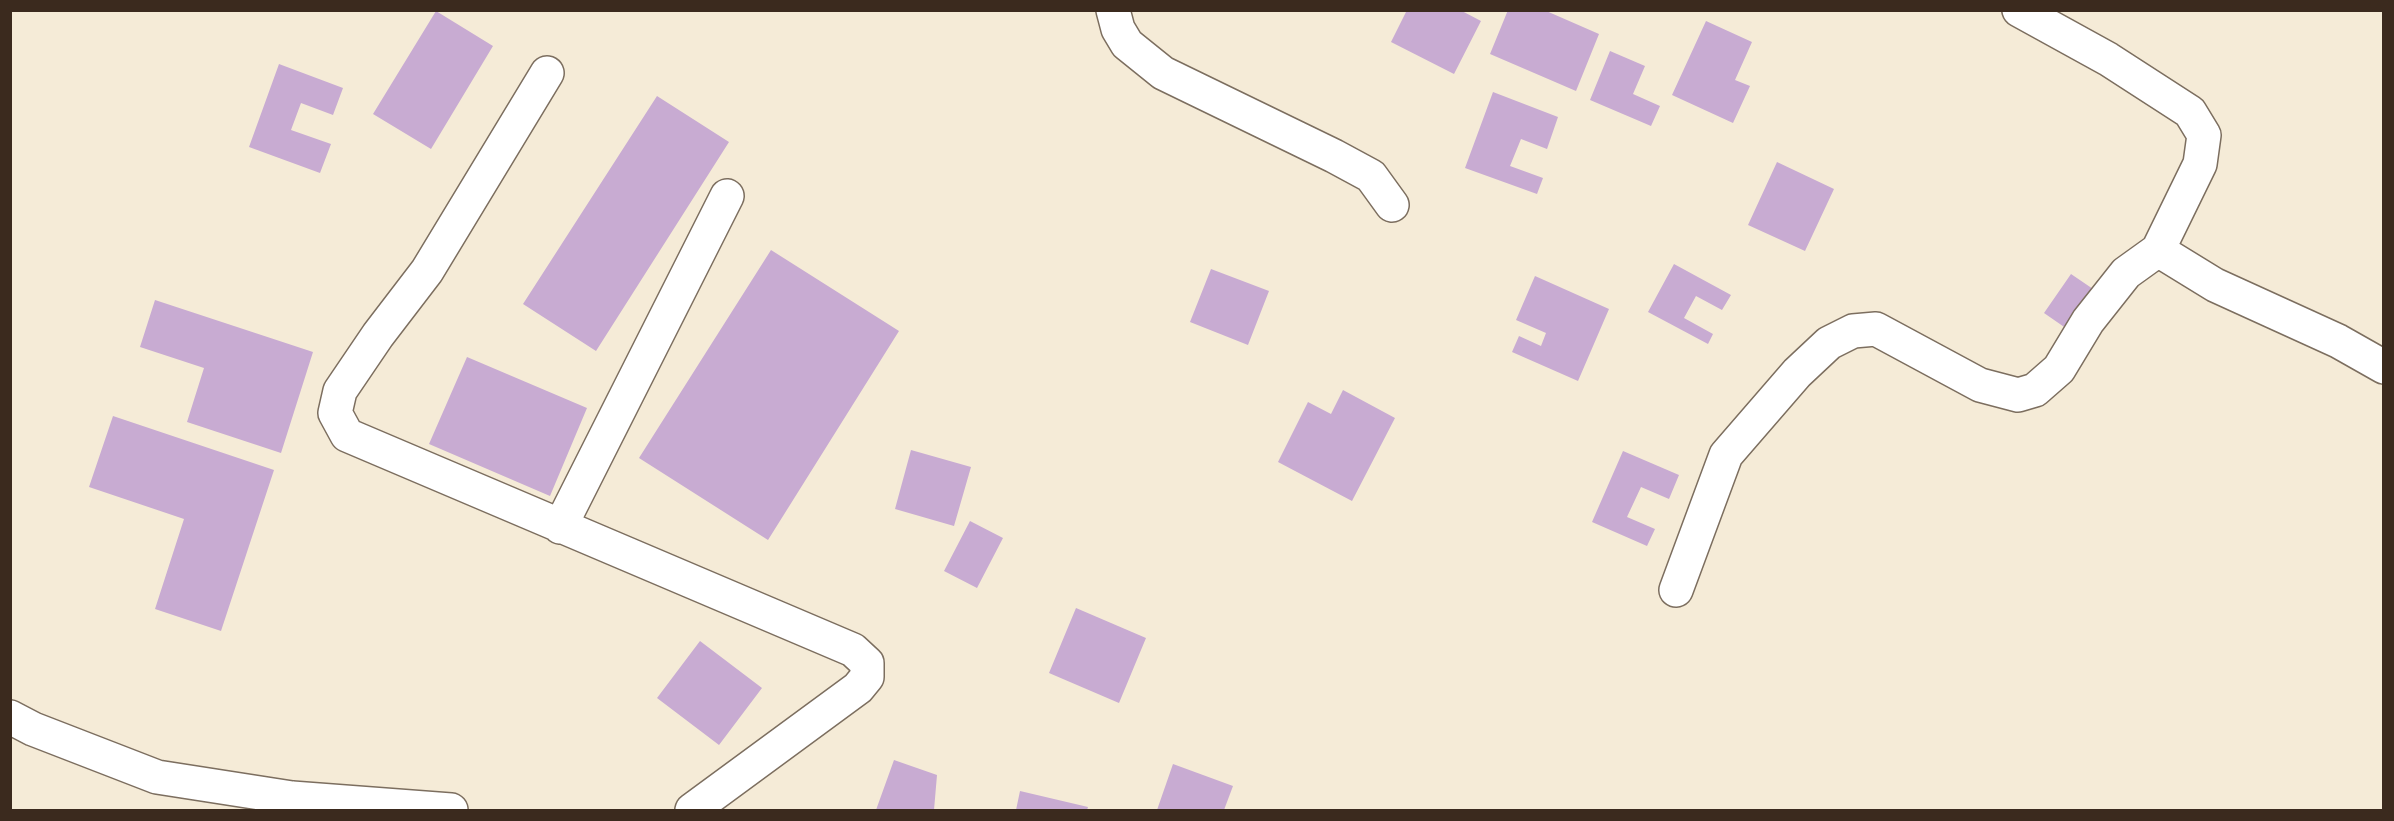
<!DOCTYPE html>
<html>
<head>
<meta charset="utf-8">
<style>
	body { margin:0 }
	#map { position:relative; width:2394px; height:821px; overflow:hidden; background:#f5ebd7; font-family:Vollkorn,serif }
	canvas { display:block }
	.frame { position:absolute; inset:0; border:12px solid #3b2a1e; pointer-events:none }
</style>
</head>
<body>
<div id="map">
<canvas width="2394" height="821"></canvas>
<div class="frame"></div>
</div>
<script>
const ctx = document.querySelector('canvas').getContext('2d');
ctx.lineJoin = 'round';
function fillPath(path, color) {
  ctx.fillStyle = color;
  ctx.fill(path, 'evenodd');
}
function trace(path, color, width, dash) {
  ctx.strokeStyle = color;
  ctx.lineWidth = width;
  ctx.lineCap = dash ? 'butt' : 'round';
  ctx.setLineDash(dash || []);
  ctx.stroke(path);
}
fillPath(new Path2D(`
	M1407,10H1460L1481,21L1454,74L1391,42Z
	M1508,10H1544L1599,34L1576,91L1490,54Z
	M436,11L493,46L431,149L373,114Z
	M1706,21L1752,42L1735,80L1750,86L1733,123L1672,95Z
	M1610,51L1645,66L1633,94L1660,106L1651,126L1590,100Z
	M279,64L343,88L333,115L301,103L291,130L331,144L320,173L249,147Z
	M1493,92L1558,117L1547,149L1521,139L1510,166L1543,178L1537,194L1465,168Z
	M657,96L729,142L596,351L523,304Z
	M1777,162L1834,189L1805,251L1748,225Z
	M771,250L899,331L768,540L639,458Z
	M1674,264L1731,295L1722,310L1696,296L1684,318L1713,334L1708,344L1648,312Z
	M1211,269L1269,291L1248,345L1190,322Z
	M2071,274L2096,291L2070,331L2044,313Z
	M1535,276L1609,309L1578,381L1512,352L1519,336L1541,346L1546,333L1516,320Z
	M155,300L313,352L281,453L187,422L204,368L140,347Z
	M467,357L587,408L550,496L429,444Z
	M1343,390L1395,418L1352,501L1278,462L1308,402L1331,414Z
	M113,416L274,470L221,631L155,609L184,519L89,487Z
	M911,450L971,467L954,526L895,509Z
	M1623,451L1679,475L1669,499L1641,487L1627,517L1655,529L1647,546L1592,522Z
	M970,521L1003,538L977,588L944,571Z
	M1076,608L1146,638L1119,703L1049,673Z
	M700,641L762,688L719,745L657,698Z
	M894,760L937,775L934,810H876Z
	M1173,764L1233,786L1224,810H1157Z
	M1020,791L1088,807L1087,810H1016Z`), '#c8abd2');
const street = new Path2D(`
	M1113,10L1118,29L1127,44L1163,73L1334,156L1371,176L1392,205
	M547,73L427,271L378,335L340,391L335,413L347,435L853,650L867,663V677L858,688L692,810
	M2158,250L2215,285L2338,341L2384,367
	M560,527L727,196
	M1676,590L1726,455L1797,373L1829,343L1853,331L1876,329L1980,385L2018,395L2035,390L2059,369L2088,321L2126,273L2158,250L2200,164L2204,135L2190,112L2108,59L2019,10
	M10,717L33,729L157,777L292,798L451,810`);
trace(street, '#7c6e5f', 36);
trace(street, '#fff', 33);
</script>
</body>
</html>
